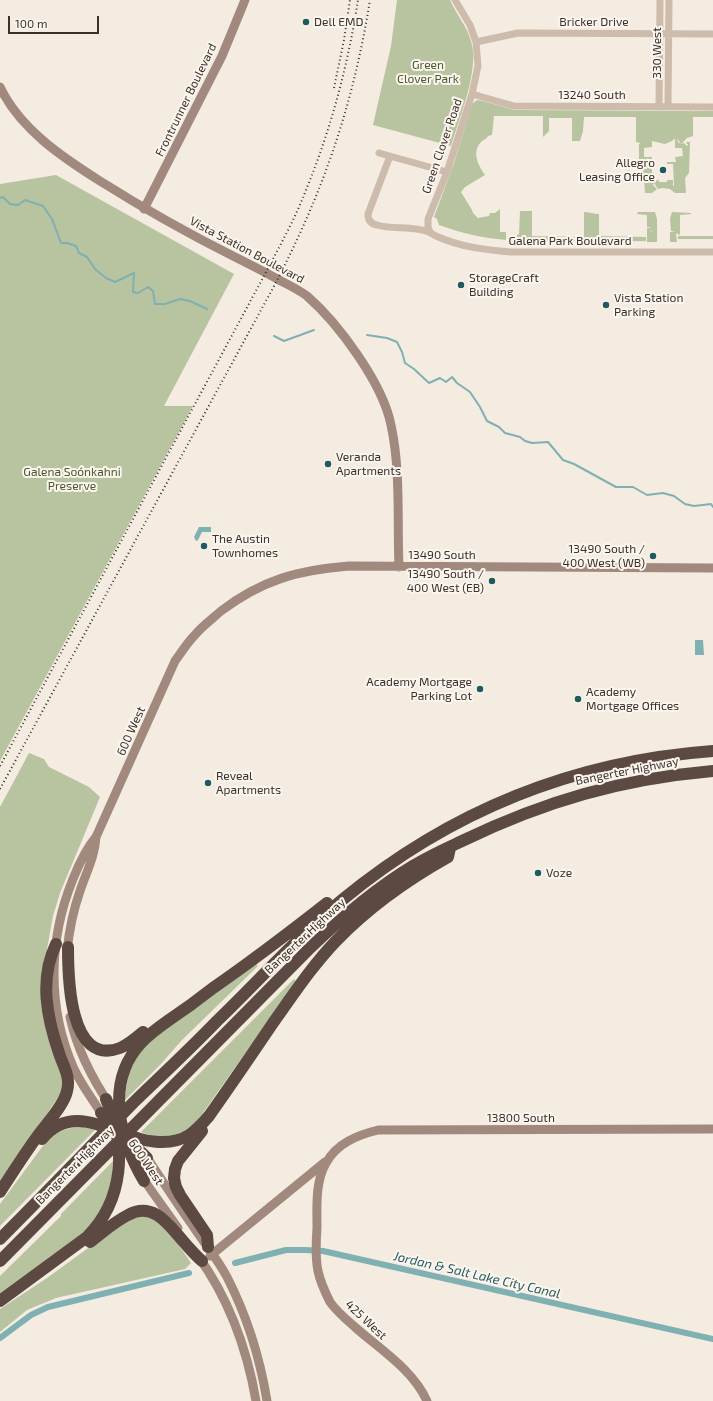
<!DOCTYPE html>
<html>
<head>
<meta charset="utf-8">
<style>
	body { margin:0 }
	#map { position:relative; width:713px; height:1401px; overflow:hidden; background:#f4ebe1; font-family:"Exo 2",sans-serif }
	canvas { display:block }
	.scale { position:absolute; left:8px; top:16px; width:91px; height:18px; box-sizing:border-box; border:2px solid #3b302b; border-top:0; padding-left:5px; font-size:12px; line-height:14px; white-space:nowrap; color:#3b302b; -webkit-text-stroke:3px #fbf5ee; paint-order:stroke }
</style>
</head>
<body>
<div id="map">
<canvas width="713" height="1401"></canvas>
<div class="scale">100 m</div>
</div>
<script>
const ctx = document.querySelector('canvas').getContext('2d');
ctx.lineJoin = 'round';
function fillPath(path, color) {
  ctx.fillStyle = color;
  ctx.fill(path, 'evenodd');
}
function trace(path, color, width, dash) {
  ctx.strokeStyle = color;
  ctx.lineWidth = width;
  ctx.lineCap = dash ? 'butt' : 'round';
  ctx.setLineDash(dash || []);
  ctx.stroke(path);
}
function drawText(font, color, halo, rows, align = 'center') {
  ctx.font = font + ' "Exo 2",sans-serif';
  ctx.lineWidth = 4;
  ctx.setLineDash([]);
  ctx.textBaseline = 'middle';
  ctx.strokeStyle = halo;
  ctx.fillStyle = color;
  for (const [text, x, y, turn = 0] of rows) {
    ctx.save();
    ctx.translate(x, y);
    ctx.rotate((+turn || 0) * Math.PI / 180);
    ctx.textAlign = isNaN(turn) ? turn : align;
    if (halo) ctx.strokeText(text, 0, 0);
    ctx.fillText(text, 0, 0);
    ctx.restore();
  }
}
fillPath(new Path2D(`
	M397,0H450C456,14 467,26 471,41C480,70 459,118 451,146L373,125L391,46Z
	M477,100L483,101L515,110L693,111L694,112V111H713V117H693V136L687,138L681,144L677,138L678,142L681,144L684,143L687,146L688,145L686,142H690L689,173L685,178L686,193H675L670,189L672,187L670,189L662,188L658,189L654,183L653,185L657,189L652,193H645L644,180L639,176V144L641,143L636,142V117H584L583,131L580,141H572V118H549V131L543,137V116H494L492,135L488,136C486,140 484,139 481,142C471,153 479,166 485,175L465,187L461,192L472,210L473,213L478,218L489,216L490,213H495L500,209V232H506V240C482,238 461,233 439,225L437,219L434,217L454,163L472,104ZM674,139H675V148H682L683,156L675,157L676,162H667V164H673L674,186H673V180H667V182H659V180L654,181V173H652V168H648L647,158L652,160V157H644V148L652,147V141L665,144L672,141Z
	M56,175L234,274L164,406H193L0,761V184Z
	M520,211H532V236L584,237V212C589,212 593,214 599,214V236L646,237V241L584,242V241H516V236L519,234Z
	M638,212H655L657,219V232H652L651,230V232H657V242H647V228H652L647,227V215L637,214Z
	M672,212L691,213V214L680,215V235L676,233L677,242H670V232H675L671,231L670,219Z
	M678,236H713V239H678Z
	M29,753L44,759L49,767L89,787L100,797L60,893L53,916L44,966L64,1076L63,1090L50,1109L43,1121L0,1181V807Z
	M256,964L258,966L182,1040L160,1065L124,1101L129,1073L140,1051L157,1035Z
	M294,979L296,981L198,1120C182,1136 163,1141 141,1132Z
	M79,1126L95,1130L0,1226V1204L45,1143C55,1132 65,1129 79,1126Z
	M113,1161L111,1184L102,1209L84,1234L0,1295V1276L61,1216V1214Z
	M150,1216L166,1226L191,1263L185,1269L56,1298L27,1310L0,1332V1309L47,1278L106,1235L135,1217Z`), '#b8c4a0');
fillPath(new Path2D(`
	M199,527H211V532H202L198,540L196,541L194,537Z
	M695,640H703L704,655H695Z`), '#7fb0b2');
trace(new Path2D(`
	M0,198L3,197L10,204L18,205L25,200L43,206L52,219L61,243H67L76,246L79,253L87,257L95,269L106,278L115,282L134,273L133,292L138,293L148,287L153,291L155,304H165L180,299L190,301L207,309
	M367,335L387,338L397,342L402,352L405,363L414,369L429,383L440,378L446,382L452,377L457,383L470,392L480,407L487,421L499,427L505,433L520,437L525,441L532,443L548,442L563,460L574,464L616,487H633L647,495L663,493L674,496L685,504L694,506L711,504L713,507
	M274,336L284,341L314,330`), '#7fb0b2', 2);
trace(new Path2D(`
	M235,1263L286,1250H305L323,1251L713,1339
	M0,1338L31,1315L48,1307L189,1273`), '#7fb0b2', 6);
trace(new Path2D(`
	M476,42L518,33L713,34
	M472,94L514,106L713,107
	M659,107L660,0
	M668,107L669,0
	M379,153L447,172
	M390,156L368,214C368,220 371,224 377,225C393,230 412,225 429,232C431,233 434,235 436,236C460,247 486,250 511,252H713
	M430,232L428,227V219L447,172L472,94L478,66L476,42L470,25L455,0`), '#cdbbac', 7);
trace(new Path2D(`
	M0,87C20,129 62,157 100,181C143,208 187,233 233,256C249,264 265,272 281,281C289,285 299,290 307,296C339,324 383,384 391,425C401,471 397,520 399,567
	M144,209L222,56L245,0
	M67,952C69,931 73,911 80,891C86,873 95,856 96,837
	M70,1017C77,1049 91,1077 110,1105
	M104,1118C94,1101 82,1086 74,1069C47,1008 48,940 73,879C79,864 86,849 96,837L175,661C181,653 187,643 194,636C201,627 212,619 221,611C262,580 298,570 349,566L713,568
	M144,1153C160,1177 176,1202 193,1226C204,1243 217,1258 227,1277C247,1316 260,1358 267,1401
	M141,1176L178,1228
	M198,1256C229,1299 247,1349 256,1401
	M210,1256L325,1162
	M427,1401C413,1370 381,1350 356,1328C347,1320 337,1312 330,1302C325,1292 320,1281 318,1271C315,1257 316,1242 317,1228C317,1207 315,1182 326,1163C337,1143 358,1135 378,1130L713,1129`), '#a18a7d', 9);
trace(new Path2D(`
	M68,947C68,977 69,1067 120,1048C128,1045 136,1038 143,1032
	M101,1113C108,1120 115,1127 123,1132C141,1142 170,1147 189,1135C197,1130 203,1123 209,1116C231,1085 252,1054 273,1023C293,995 312,966 336,941C369,907 407,880 448,857L450,848
	M202,1131L178,1161L175,1169L174,1178L176,1187L180,1195L207,1235L208,1247
	M42,1139C73,1101 121,1131 147,1158
	M144,1181C120,1140 104,1083 141,1043C149,1034 159,1027 169,1020C184,1010 199,999 213,988C252,961 290,932 327,903
	M0,1192C13,1172 25,1153 39,1134C48,1122 64,1105 67,1091C71,1077 63,1066 59,1053C47,1018 39,979 56,944
	M0,1239C45,1194 89,1148 134,1102C162,1075 190,1049 217,1021C259,981 297,937 342,900C450,811 574,761 713,751
	M90,1242C102,1233 114,1222 128,1215C153,1201 168,1224 183,1241C189,1248 195,1255 202,1261
	M0,1261L309,949C341,918 375,889 413,866C429,856 445,849 462,841C545,801 621,779 713,771
	M0,1301L87,1237C124,1200 127,1146 106,1099`), '#5c4a42', 12);
trace(new Path2D(`
	M334,88L344,40L350,0
	M0,766L272,261C284,238 297,214 306,190C331,129 348,65 358,0
	M0,789L273,288C323,193 353,106 370,0`), '#3b302b', 2, [1, 3]);
for (const [x, y, r, color] of [
	[306,22,4,"#1f5a5e"],
	[663,170,4,"#1f5a5e"],
	[461,285,4,"#1f5a5e"],
	[606,305,4,"#1f5a5e"],
	[328,464,4,"#1f5a5e"],
	[204,546,4,"#1f5a5e"],
	[653,556,4,"#1f5a5e"],
	[492,581,4,"#1f5a5e"],
	[480,689,4,"#1f5a5e"],
	[578,699,4,"#1f5a5e"],
	[208,783,4,"#1f5a5e"],
	[538,873,4,"#1f5a5e"]
]) {
  const dot = new Path2D();
  dot.arc(x, y, r, 0, 2 * Math.PI);
  ctx.fillStyle = color;
  ctx.fill(dot);
  trace(dot, '#fbf5ee', 1.5);
}
drawText('12px', '#3b302b', '#fbf5ee', [
	["Dell EMD",314,22],
	["Allegro",655,163,"right"],
	["Leasing Office",655,177,"right"],
	["StorageCraft",469,278],
	["Building",469,292],
	["Vista Station",614,298],
	["Parking",614,312],
	["Veranda",336,457],
	["Apartments",336,471],
	["The Austin",212,539],
	["Townhomes",212,553],
	["13490 South /",645,549,"right"],
	["400 West (WB)",645,563,"right"],
	["13490 South /",484,574,"right"],
	["400 West (EB)",484,588,"right"],
	["Academy Mortgage",472,682,"right"],
	["Parking Lot",472,696,"right"],
	["Academy",586,692],
	["Mortgage Offices",586,706],
	["Reveal",216,776],
	["Apartments",216,790],
	["Voze",546,873]
], 'left');
drawText('12px', '#3b302b', '#fbf5ee', [
	["Bricker Drive",594,22],
	["330 West",657,53,-90],
	["13240 South",592,95],
	["Frontrunner Boulevard",186,100,-64],
	["Green Clover Road",442,146,-71],
	["Galena Park Boulevard",570,241],
	["Vista Station Boulevard",247,250,28],
	["13490 South",442,555],
	["600 West",131,731,-66],
	["Bangerter Highway",627,771,-11],
	["Bangerter Highway",305,936,-43],
	["13800 South",521,1118],
	["600 West",146,1162,56],
	["Bangerter Highway",75,1165,-45],
	["425 West",366,1320,43]
]);
drawText('12px', '#4a5a2e', '#fbf5ee', [
	["Green",428,65],
	["Clover Park",428,79],
	["Galena Soónkahni",72,472],
	["Preserve",72,486]
]);
drawText('italic 13px', '#1f5a5e', '#fbf5ee', [
	["Jordan & Salt Lake City Canal",477,1275,13]
]);
</script>
</body>
</html>
